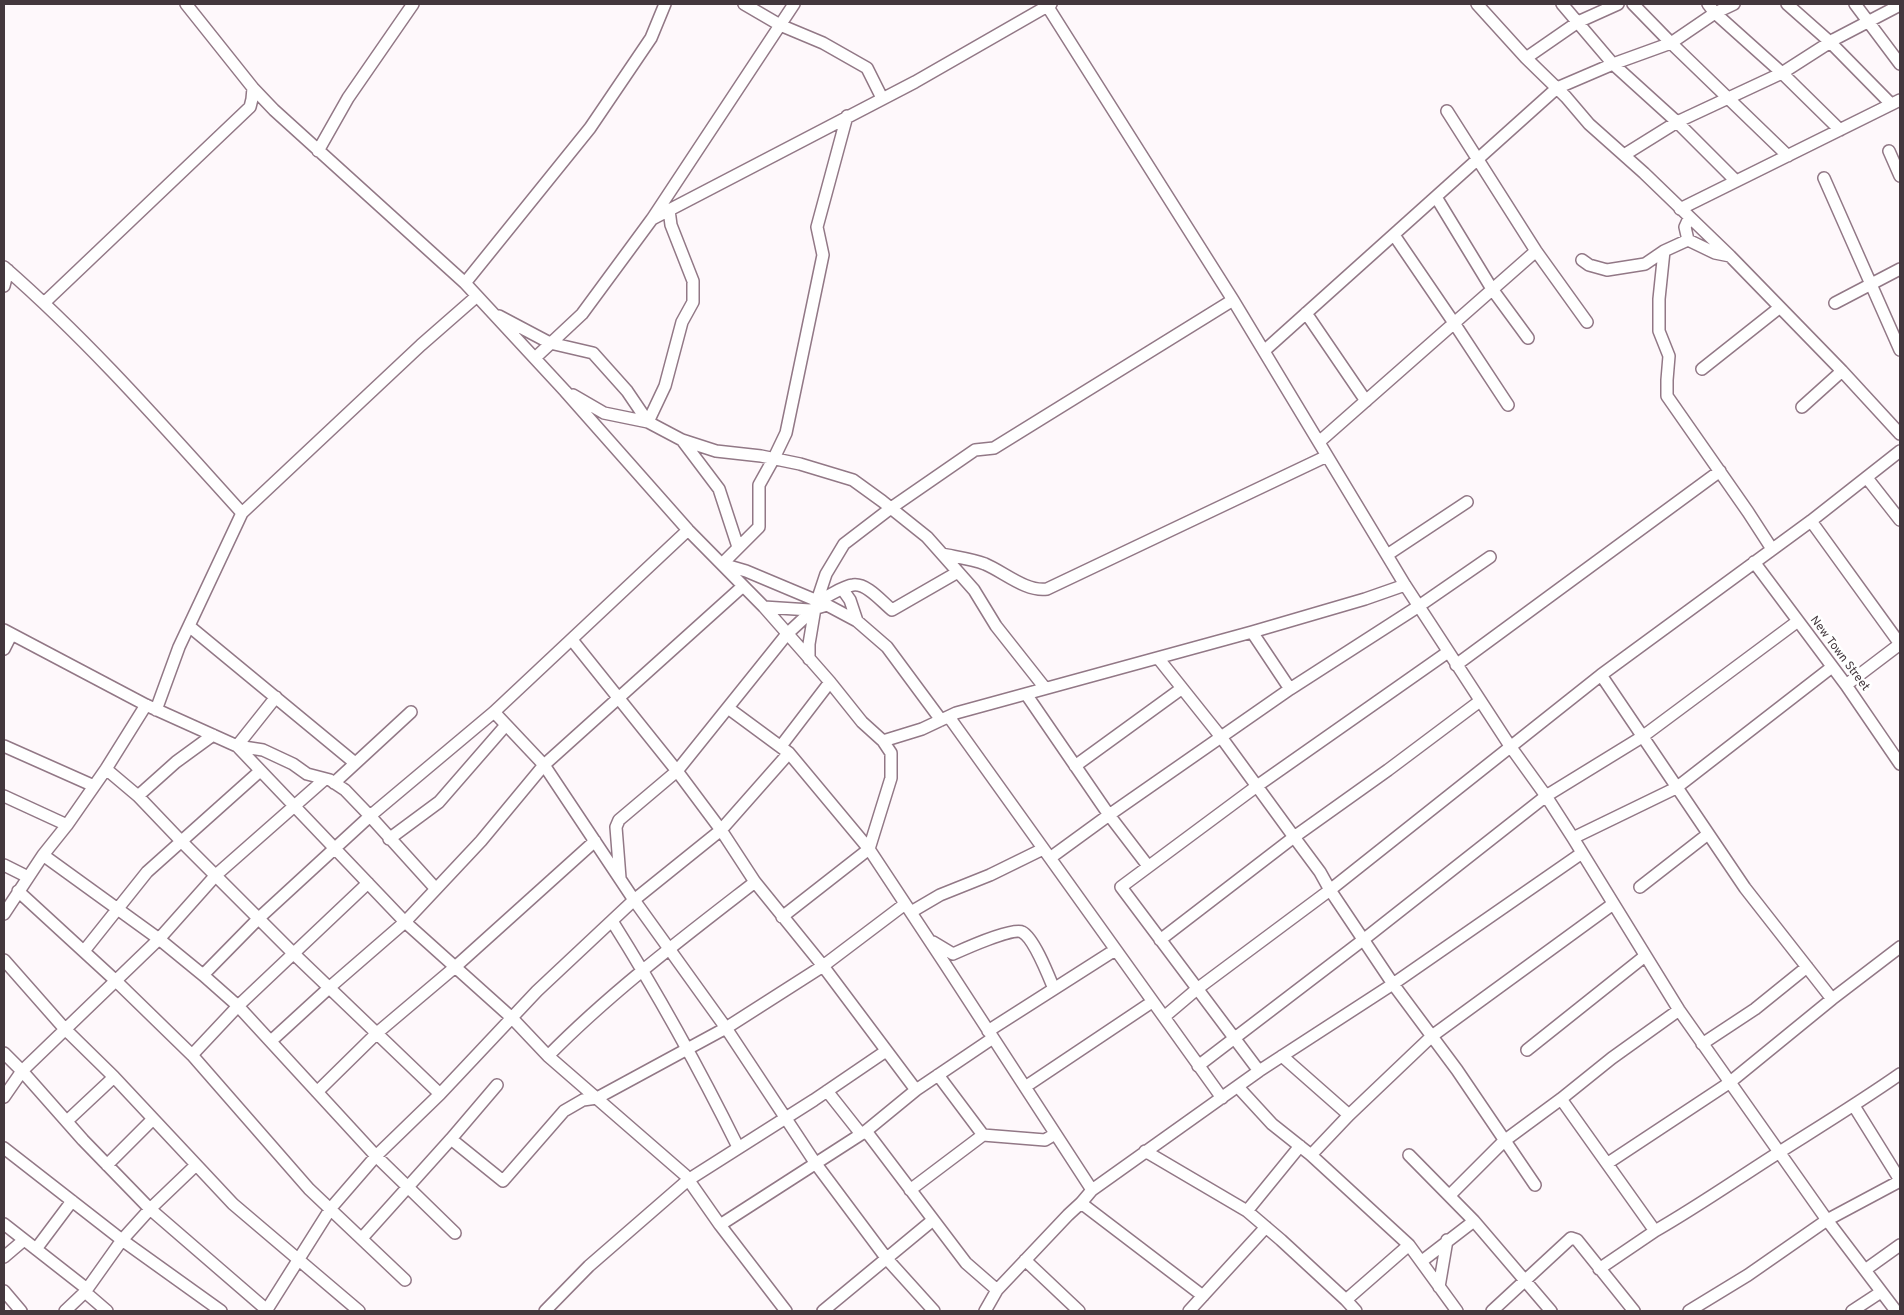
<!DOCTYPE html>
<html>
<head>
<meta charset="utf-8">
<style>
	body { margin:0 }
	#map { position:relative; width:1904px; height:1315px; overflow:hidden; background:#fef8fb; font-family:Overpass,sans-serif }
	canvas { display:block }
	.frame { position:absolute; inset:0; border:5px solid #43373d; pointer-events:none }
</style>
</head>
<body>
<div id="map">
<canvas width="1904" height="1315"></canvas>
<div class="frame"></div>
</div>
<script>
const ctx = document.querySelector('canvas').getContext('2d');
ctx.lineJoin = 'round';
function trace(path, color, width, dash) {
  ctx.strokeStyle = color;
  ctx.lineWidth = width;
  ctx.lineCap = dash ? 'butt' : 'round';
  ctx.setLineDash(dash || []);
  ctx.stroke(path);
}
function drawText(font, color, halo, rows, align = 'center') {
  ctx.font = font + ' Overpass,sans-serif';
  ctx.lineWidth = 5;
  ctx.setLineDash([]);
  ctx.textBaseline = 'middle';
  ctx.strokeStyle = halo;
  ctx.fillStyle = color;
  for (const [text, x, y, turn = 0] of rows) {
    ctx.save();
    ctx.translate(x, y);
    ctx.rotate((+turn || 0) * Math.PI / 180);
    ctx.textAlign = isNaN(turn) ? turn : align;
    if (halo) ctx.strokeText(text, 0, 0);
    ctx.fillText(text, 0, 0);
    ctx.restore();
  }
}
const minor = new Path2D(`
	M186,4L253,88L274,110L465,283L565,391L688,530L764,607L830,682L862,722L883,741L891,753V778L869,849L782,917
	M744,4L780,25L823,43L867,68L882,98
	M1046,4L1233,300L1405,585L1510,746L1546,796L1573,838L1679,1010L1827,1220L1896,1311
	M1477,4L1526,58L1566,97L1589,124L1644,173L1730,256L1842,371L1900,434
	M1562,4L1613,64L1677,122L1736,181
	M1633,4L1671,43L1788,156
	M1708,4L1715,13L1782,73L1840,130
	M1787,4L1830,42L1891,104
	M1855,4L1900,64
	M1526,58L1578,22L1618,4
	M1447,111L1536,251L1587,322
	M318,151L348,98L413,4
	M1889,151L1900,176
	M1624,155L1677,122L1782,73L1835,39L1900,5
	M1824,178L1900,350
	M1436,197L1492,289L1528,338
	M1680,209L1900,100
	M652,219L915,82L1051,4
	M1394,235L1454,323L1508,405
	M1688,240L1715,253L1730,256
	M1664,251L1659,299V331L1669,356L1667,380V396L1748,512L1772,549
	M1582,260L1589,265L1607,270L1645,264L1664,251L1688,240L1685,227L1689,218
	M4,267C90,342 165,428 242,513
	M465,283L590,128L651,38L665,4
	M4,286L8,270
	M45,302L250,107L252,99L253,88
	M1835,303L1900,269
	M1306,313L1366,401
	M499,316L550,343L593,353L627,391L648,422
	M1264,351L1557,88L1613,64L1671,43L1715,13L1734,4
	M535,358L582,314L652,219L794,4
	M1702,369L1779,308
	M573,395L604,413L648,422L682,440L716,451L761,456L800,464L853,480L882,501L927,537L974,590L996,626L1045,688
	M1802,407L1842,371
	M648,422L665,386L682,322L693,302V281L671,225L669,210
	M682,440L719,489L738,547
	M1319,442L1536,251
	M1867,478L1900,520
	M1811,521L1900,644
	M942,554C956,557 972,559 985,564C1004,572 1026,592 1047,589L1327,456
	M1387,555L1467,502
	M1754,562L1846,685L1900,764
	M843,590L850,600L857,621
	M817,601L826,574L844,544L891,508L975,450L994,448L1233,300
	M817,601C829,597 842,586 853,585C867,583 882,602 892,610L958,572
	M827,605L746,571L722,564L759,527V485L774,458L786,433L823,255L817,227L847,116
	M764,607L810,610L827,605L857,621L887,647L941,720
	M189,626L355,763
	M4,630L146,705L237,746L405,922L512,1018L548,1056L685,1175L720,1225L786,1311
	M1252,632L1290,689
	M572,640L677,771L721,830L755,882L823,966L916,1090
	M4,649L11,635
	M1158,658L1221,737L1294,837L1388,770L1480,701
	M809,659V644L815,608
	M1456,665L1720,471
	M1601,675L1745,888L1832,999
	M1846,685L1900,644
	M1026,694L1109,815L1050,858
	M276,697L237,746L263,750L293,764L307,774L330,780L345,790L370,816L436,889
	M728,708L789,753L869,849L945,964L1092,1190
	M156,710L179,647L242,513L421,345L477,296
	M494,712L544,765L634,900L726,1028L816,1164L887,1259L934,1311
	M949,717L1222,1098
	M883,741L922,729L956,713L1252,632L1365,599L1405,585
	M4,746L94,786
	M781,746L830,682
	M1075,766L1181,689
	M106,769L138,796L181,841L294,954L440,1094
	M334,783L411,712
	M4,796L67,825
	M138,796L176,762L213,735
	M1573,838L1676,788L1832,667
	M389,839L439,802L506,725
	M43,855L159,939L203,975L238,1006L376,1156L455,1233
	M4,865L28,877
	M1148,866L1109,815L1290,689L1419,606L1490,557
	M620,878L616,827L619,820L677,771L787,634L815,608
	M1640,887L1708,834
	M18,891L116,981L192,1055L309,1189L405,1280
	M911,912L940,895L990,875L1043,849
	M4,914L43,855L67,825L106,769L146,705
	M612,921C658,994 700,1070 738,1147
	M1160,940L1294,837L1320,872L1330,890L1393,984L1457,1070L1535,1185
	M933,942L953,954C964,949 1013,927 1022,932C1034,938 1049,977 1054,989
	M84,951L147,872L260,771
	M4,960L64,1028L114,1077L233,1204L359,1311
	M203,975L259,918L370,816L494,712L688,530
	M1164,1017L1197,989L1330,890L1601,675L1811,521L1900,451
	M988,1031L1115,950
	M271,1041L330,987L405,922L481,841L544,765L743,586
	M1702,1044L1755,1009L1807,967
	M1527,1050L1645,956
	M4,1053L22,1071L4,1097
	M192,1055L238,1006L368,883
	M548,1056C611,992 684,937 755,882
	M1282,1056L1349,1115
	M1198,1066L1363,940L1546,796L1642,737L1798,621
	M1259,1071L1121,887L1257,786L1448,652
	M938,1075L983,1135
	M1025,1087L1152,1002
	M1238,1087L1272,1124L1311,1155L1409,1245L1457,1311
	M827,1091L861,1134
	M317,1092L377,1033L454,968L595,841
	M1561,1099L1655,1231C1697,1207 1737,1179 1778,1153C1819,1127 1860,1102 1900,1074
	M1854,1106L1900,1180
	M67,1121L114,1077
	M866,1131L966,1263L997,1290
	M451,1139L497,1085
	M4,1148L122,1240L221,1311
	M1145,1151L1247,1211L1281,1240L1346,1300L1356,1311
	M1311,1155L1349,1115L1432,1036L1613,904
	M1409,1155L1474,1221L1551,1311
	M1608,1163L1729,1083L1832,999L1900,947
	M107,1165L153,1119
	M910,1190L983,1135L1045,1140L1055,1134
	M1450,1195L1504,1141L1561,1099L1612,1058L1679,1010
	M1081,1203L1203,1296
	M1247,1211L1300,1146
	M4,1224L87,1289
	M720,1225L866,1131L916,1090L993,1038
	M362,1238L451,1139L503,1181L564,1111L583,1100L597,1098L726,1028L823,966L905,904
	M36,1249L72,1201
	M4,1257L24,1240
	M1025,1260L1079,1311
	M1422,1261L1474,1221
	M1599,1269L1655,1231
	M1865,1270L1900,1245
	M1439,1287L1447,1240
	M4,1291L21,1311
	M85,1292L107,1311
	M1346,1300L1409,1245
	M65,1311L85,1292L122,1240L150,1209L196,1165
	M266,1311L331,1208L376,1156L440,1094L537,991L634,900L721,830L789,753
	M268,1311L150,1209L83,1140L22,1071L159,939L216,875L325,779
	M545,1311L589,1266L688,1180L814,1100L886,1051
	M823,1311L933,1220
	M985,1311L997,1290L1068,1215L1081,1203L1092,1190L1259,1071L1393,984L1582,853
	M1189,1311L1266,1227
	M1492,1311L1571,1238L1577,1240L1634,1311
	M1689,1311L1748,1275L1827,1220L1900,1181
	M1852,1311L1881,1292`);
trace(minor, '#927886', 14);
trace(minor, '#fff', 11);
drawText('12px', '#43373d', '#fff', [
	["New Town Street",1839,654,53]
]);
</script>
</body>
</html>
